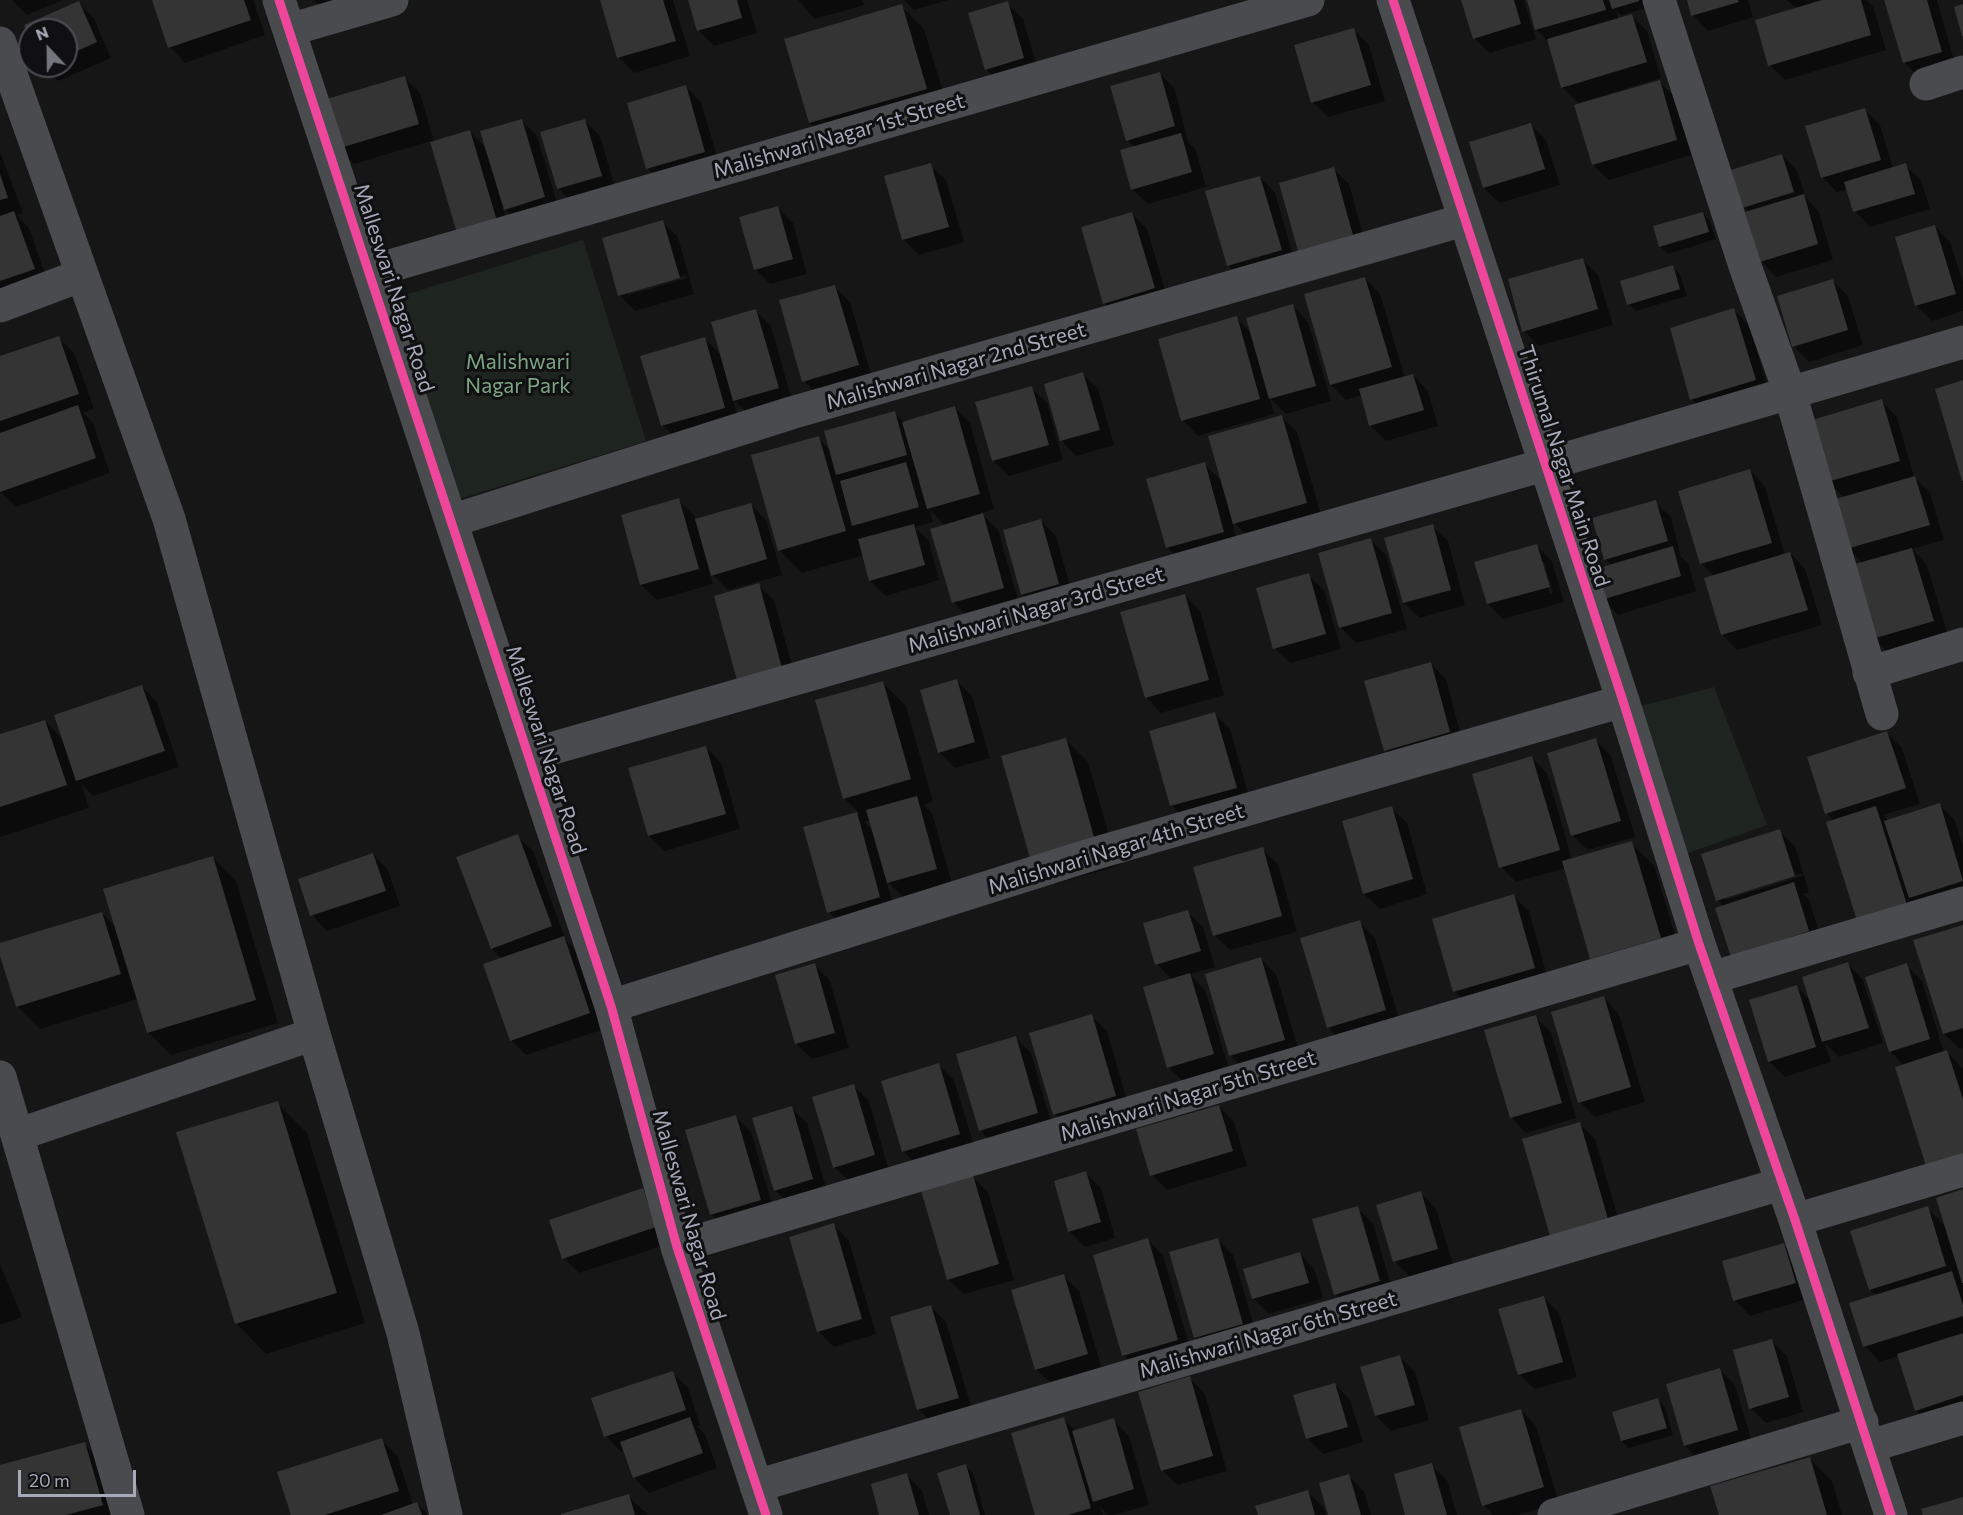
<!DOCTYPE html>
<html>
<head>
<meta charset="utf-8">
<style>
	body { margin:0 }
	#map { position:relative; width:1963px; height:1515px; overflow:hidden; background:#161616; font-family:Commissioner,sans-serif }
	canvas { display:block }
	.north { position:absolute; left:18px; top:18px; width:60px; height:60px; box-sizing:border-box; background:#101012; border:2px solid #4c4d54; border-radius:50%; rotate:338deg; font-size:16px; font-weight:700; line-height:24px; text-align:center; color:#a6a9b8 }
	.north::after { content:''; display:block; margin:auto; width:21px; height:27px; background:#74767f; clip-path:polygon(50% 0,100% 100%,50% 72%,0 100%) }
	.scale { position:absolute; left:18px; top:1470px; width:118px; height:27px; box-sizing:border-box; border:3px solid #a6a9b8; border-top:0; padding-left:8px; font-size:18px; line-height:21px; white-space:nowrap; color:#a6a9b8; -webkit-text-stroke:4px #101012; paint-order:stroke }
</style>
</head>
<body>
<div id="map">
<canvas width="1963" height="1515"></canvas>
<div class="north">N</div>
<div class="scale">20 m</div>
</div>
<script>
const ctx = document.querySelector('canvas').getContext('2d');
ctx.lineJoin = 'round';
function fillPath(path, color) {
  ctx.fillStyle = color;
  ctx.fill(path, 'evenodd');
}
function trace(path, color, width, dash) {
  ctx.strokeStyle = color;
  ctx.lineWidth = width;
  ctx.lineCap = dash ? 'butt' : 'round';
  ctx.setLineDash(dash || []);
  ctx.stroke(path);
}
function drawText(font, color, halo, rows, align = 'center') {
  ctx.font = font + ' Commissioner,sans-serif';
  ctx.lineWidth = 6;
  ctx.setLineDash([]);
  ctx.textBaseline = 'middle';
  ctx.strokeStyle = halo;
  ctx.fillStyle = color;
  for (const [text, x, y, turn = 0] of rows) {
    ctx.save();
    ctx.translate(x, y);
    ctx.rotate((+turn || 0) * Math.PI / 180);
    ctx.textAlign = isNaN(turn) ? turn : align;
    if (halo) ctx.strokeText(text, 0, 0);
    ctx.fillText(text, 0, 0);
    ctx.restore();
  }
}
fillPath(new Path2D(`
	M583,240L646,441L446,503L395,298Z
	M1714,687L1767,825L1680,856L1634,708Z`), '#1e2520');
fillPath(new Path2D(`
	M12,0H63L27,15Z
	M153,0H253L265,35L185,63L170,47Z
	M314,0H372L330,17Z
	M602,0H673L690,56L634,73L619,57Z
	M690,0H747L757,33L714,46L699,30Z
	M798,0H862L864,5L815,19Z
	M904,0H948L914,10Z
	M1463,0H1524L1536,39L1490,53L1474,38Z
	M1528,0H1648L1650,7L1621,15L1616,11L1619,19L1632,16L1647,31L1661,78L1578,103L1562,87L1549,42L1537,30Z
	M1688,0H1748L1753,17L1708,31L1693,15Z
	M1787,0H1866L1873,6L1886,50L1785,80L1770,65L1797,9Z
	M1886,0H1937L1956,67L1920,78L1904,62Z
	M79,3L94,19L111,58L58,81L43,66H66V30H30V37L25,26Z
	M1007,3L1023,19L1039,73L1001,84L986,69Z
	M901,6L924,29L949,111L833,146L810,123L786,40Z
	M1353,30L1369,45L1385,101L1328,117L1312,102Z
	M1159,73L1175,89L1188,142L1196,150L1206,187L1148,204L1132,189L1135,147L1127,140Z
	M405,78L420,93L434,142L470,132L487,149L521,120L537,136L560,213L520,225L503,207L511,236L458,232L431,141L354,164L338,148Z
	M1659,82L1675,97L1691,155L1609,180L1593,165Z
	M686,87L701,102L720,167L663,184L648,169L628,104Z
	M1865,110L1880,125L1893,168L1905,165L1921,180L1930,209L1870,227L1855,211L1848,189L1837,192L1822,177Z
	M585,121L600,136L616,191L574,204L558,188Z
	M1531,125L1546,140L1560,185L1499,203L1484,188Z
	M0,152L23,213L17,215L29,228L49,285L0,301Z
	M1782,155L1797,171L1806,198L1819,212L1833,260L1776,277L1761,261L1749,212L1743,207Z
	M930,165L946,180L964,242L919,255L903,239Z
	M1333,169L1349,184L1367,250H1299Z
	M1260,177L1275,193L1296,266L1243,281L1228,265Z
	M777,207L793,223L807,274L770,284L755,269Z
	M1703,213L1710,221L1716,239L1668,254L1660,246Z
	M1132,214L1147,229L1169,303L1119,318L1104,303Z
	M662,222L678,237L694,294L635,311L620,295ZM687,275L688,278L628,295V292Z
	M1935,226L1950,242L1963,283V311L1932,321L1916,305Z
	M1582,259L1598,275L1613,325L1539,346L1524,331Z
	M1672,267L1680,274L1687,296L1636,311L1629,304Z
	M1365,278L1380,294L1405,378L1413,375L1428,391L1438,426L1386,441L1370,425L1362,395L1346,400L1331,385Z
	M1833,281L1848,296L1863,345L1809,362L1794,346Z
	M835,287L850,302L873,381L819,396L804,381Z
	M1293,306L1308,322L1331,401L1286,414L1270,398L1274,414L1198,436L1183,420L1236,318L1252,333Z
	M1734,310L1749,325L1770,395L1707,414L1691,399Z
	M756,311L771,326L793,404L750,416L733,399L740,423L678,441L663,425L705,339L722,356Z
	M58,338L74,353L94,409L83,413L93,423L110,473L16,507L0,491V358Z
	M1083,374L1098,389L1114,445L1076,456L1061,440Z
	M1031,388L1047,403L1063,460L1009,476L994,461L977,403Z
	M1881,401L1897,417L1914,477L1930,493L1944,540L1912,549L1927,565L1948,636L1889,654L1874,638L1863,564L1848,548L1845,498L1828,482Z
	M955,408L970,423L994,509L981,513L998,530L1019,603L968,618L953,602L945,526L930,510L933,522L915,527L929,541L939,580L886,596L870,581L864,555L802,573L779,550L818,438L830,450L894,413L904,422Z
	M1282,417L1297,432L1322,518L1250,539L1231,519L1239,547L1183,563L1168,548L1204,464L1223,482Z
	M1750,471L1765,487L1785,555L1790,553L1805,569L1822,625L1737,650L1722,634L1714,576L1701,563Z
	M678,500L694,515L695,521L751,505L766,520L782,575L728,590L710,572L713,584L657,600L641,585Z
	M1655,502L1671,517L1681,557L1688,563L1696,591L1618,615L1602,599L1612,565L1606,560L1594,519Z
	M1041,521L1056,536L1074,600L1038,610L1022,594Z
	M1432,526L1448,541L1465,605L1420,618L1404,603L1386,539Z
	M1371,540L1386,555L1407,629L1356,643L1341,628L1320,554Z
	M1537,546L1552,561L1564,602L1503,619L1488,604ZM1541,562H1544L1553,593L1550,594Z
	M1308,575L1324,590L1341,649L1290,663L1275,648Z
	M758,585L774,600L798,687L755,699Z
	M1185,595L1200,611L1224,695L1161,713L1146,697Z
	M1430,663L1446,679L1464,747L1401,765L1385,750Z
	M957,681L972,696L990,758L955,768L939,752Z
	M883,683L906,706L933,802L923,805L932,813L952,884L903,897L886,880L895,912L844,927L829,912L805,828L859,813L844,798ZM871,820L874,831L864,822Z
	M142,687L157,702L179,767L93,796L81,783L89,808L0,837V736L45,721L64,741Z
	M1215,714L1230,729L1251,803L1187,821L1172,806L1151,732Z
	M1887,733L1902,748L1920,804L1883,815L1889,821L1940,805L1955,821L1963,846V901L1923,924L1827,813Z
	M1065,739L1088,762L1118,866L1055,884L1032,861Z
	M1596,740L1611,756L1635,837L1588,850L1572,835Z
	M706,747L721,763L740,829L665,851L649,836Z
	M1532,758L1547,773L1572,860L1631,843L1654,866L1683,961L1615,981L1592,958L1566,868L1516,882L1501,867Z
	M1391,808L1407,823L1427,894L1380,909L1364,894Z
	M1779,831L1795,846L1809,892L1803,894L1809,900L1824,947L1747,971L1724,907L1718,900ZM1801,873L1802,876L1725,900V897Z
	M517,836L533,851L566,941L579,953L604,1029L526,1055L511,1040L502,959L492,949Z
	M1262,849L1278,864L1297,932L1230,950L1214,935Z
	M373,854L388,870L400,906L327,931L312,915Z
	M213,858L236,881L278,1023L171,1055L148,1032L138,999L40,1029L17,1006L0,945L102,913L116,928Z
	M1513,896L1529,911L1549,983L1470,1006L1454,991Z
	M1187,912L1203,927L1215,967L1190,974L1205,990L1229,1069L1184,1082L1168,1067L1172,980L1157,964Z
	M1359,922L1375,938L1401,1026L1343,1043L1328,1027Z
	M1963,926V1048L1960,1049L1944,1034L1915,941Z
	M1261,959L1276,974L1300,1055L1246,1071L1230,1055Z
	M1848,964L1863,980L1883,1043L1839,1057L1825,1043L1831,1062L1785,1077L1769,1061L1796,986L1811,1001Z
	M815,965L830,981L849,1048L812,1059L796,1044L777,976Z
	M1906,965L1922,981L1944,1053L1947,1052L1963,1069V1175L1904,1066L1890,1051Z
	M1604,998L1619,1014L1645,1102L1595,1117L1580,1102Z
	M1091,1016L1107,1031L1130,1111L1070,1130L1055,1114Z
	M1535,1017L1551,1032L1576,1118L1526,1133L1511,1117Z
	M1016,1038L1031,1053L1053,1129L995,1146L980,1130Z
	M939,1065L954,1080L975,1149L918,1166L903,1151Z
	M854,1086L869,1101L889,1171L850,1182L834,1167Z
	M277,1103L307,1133L365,1323L266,1354L237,1324L178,1133Z
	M1219,1106L1234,1122L1247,1166L1167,1190L1152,1175Z
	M792,1108L807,1123L828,1194L790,1205L775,1190Z
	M736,1117L751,1132L775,1215L726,1229L711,1214Z
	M1580,1124L1595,1139L1623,1235H1552Z
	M1085,1173L1101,1188L1115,1238L1085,1247L1069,1231Z
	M972,1177L988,1192L1014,1280L964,1294L948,1279Z
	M642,1190L658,1205L671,1243L579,1273L564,1258Z
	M1963,1191V1415L1931,1425L1916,1410L1899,1356L1880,1362L1865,1346L1877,1296L1870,1290L1927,1208L1946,1227Z
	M1421,1193L1436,1209L1453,1264L1410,1277L1395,1261Z
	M1357,1208L1373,1223L1394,1296L1351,1309L1336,1294Z
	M834,1225L849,1241L876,1334L834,1347L818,1331Z
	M1148,1240L1163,1255L1192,1355L1139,1371L1124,1355Z
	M1218,1240L1233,1255L1258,1339L1211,1353L1196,1338L1171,1253Z
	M1783,1245L1799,1260L1810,1298L1750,1316L1735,1300Z
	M1300,1254L1315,1270L1323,1298L1269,1314L1254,1299L1245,1270Z
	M0,1264L22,1317L0,1325Z
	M1064,1276L1079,1291L1102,1369L1052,1384L1036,1369Z
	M1543,1297L1559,1313L1577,1377L1535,1389L1519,1374Z
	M930,1306L946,1322L973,1413L934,1425L918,1409Z
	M1771,1340L1787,1356L1803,1412L1766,1423L1751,1408Z
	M1400,1357L1415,1372L1429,1420L1391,1431L1376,1416Z
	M1720,1370L1735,1385L1753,1445L1701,1461L1685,1446Z
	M672,1372L688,1388L700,1425L697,1426L705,1434L717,1468L649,1493L634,1477L624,1451L621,1452L606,1436Z
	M1189,1378L1205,1394L1227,1471L1178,1485L1162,1470Z
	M1335,1384L1350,1400L1363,1442L1323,1454L1307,1438Z
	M1658,1400L1665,1407L1673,1435L1629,1448L1622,1441Z
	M1521,1410L1536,1426L1559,1503L1517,1515H1493L1484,1505Z
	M1063,1419L1076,1431L1113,1420L1129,1436L1149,1505L1114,1515H1108L1100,1507L1103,1515H1036Z
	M381,1440L397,1455L413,1505L417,1504L428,1515H292Z
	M84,1444L100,1459L116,1515H0V1467Z
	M1809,1458L1832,1481L1842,1515H1720Z
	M1431,1465L1447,1480L1457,1515H1407Z
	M966,1466L973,1473L985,1515H952Z
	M907,1475L922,1491L929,1515H881Z
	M1348,1476L1364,1491L1371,1515H1330Z
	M1308,1492L1323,1507L1326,1515H1259Z
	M628,1496L648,1515H565Z`), '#0007');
fillPath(new Path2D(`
	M152,0H244L251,20L168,48Z
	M600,0H663L676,41L617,58Z
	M688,0H737L742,18L697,31Z
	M1461,0H1514L1521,24L1473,39Z
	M1527,0H1603L1606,10L1535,30Z
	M1609,0H1639V1L1612,9Z
	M1687,0H1738L1739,2L1691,16Z
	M1822,0H1861L1871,35L1768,66L1755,20Z
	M1884,0H1927L1942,52L1903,63Z
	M79,1L97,42L66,56V30H30V41L24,25Z
	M1008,1L1024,58L985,70L968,13Z
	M902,4L927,89L809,123L784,39Z
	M1963,4V36H1962L1954,7Z
	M1632,14L1647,62L1561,88L1547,39Z
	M1354,28L1371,85L1311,103L1294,45Z
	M1160,72L1175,126L1126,141L1110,86Z
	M405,76L419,124L337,149L323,100Z
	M1660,80L1677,140L1592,165L1574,105Z
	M686,85L705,152L646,169L627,103Z
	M1865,108L1881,160L1821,178L1805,126Z
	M522,119L545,197L504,210L480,131Z
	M585,119L602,176L557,189L540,132Z
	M1531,123L1545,169L1483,188L1469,142Z
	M470,130L497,221L457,233L430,142Z
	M1181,133L1192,172L1131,190L1120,150Z
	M1782,154L1794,192L1742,208L1731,170Z
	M931,163L949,227L902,240L884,176Z
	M1906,163L1915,194L1853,212L1844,182Z
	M1334,167L1353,235L1298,251L1279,183Z
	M0,174L8,198L0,200Z
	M1260,176L1282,250L1227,266L1205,191Z
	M1804,194L1818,244L1760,262L1745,212Z
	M778,206L793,259L754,270L739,217Z
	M14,211L35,269L0,281V216Z
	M1132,212L1155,288L1103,304L1081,227Z
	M1703,212L1709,232L1659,247L1653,226Z
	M663,220L680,278L618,296L602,238Z
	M1935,225L1956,294L1915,306L1895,237Z
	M1583,258L1598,309L1522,332L1508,279Z
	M1673,265L1680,289L1627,305L1620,281Z
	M1365,277L1392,367L1330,385L1304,294Z
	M1833,279L1848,330L1792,347L1777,296Z
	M835,285L859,365L802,382L779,300Z
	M1293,304L1316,386L1269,399L1246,318Z
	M1734,308L1756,380L1690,400L1670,328Z
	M756,309L779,388L733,401L711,322Z
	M1237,316L1260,399L1181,421L1158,339Z
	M59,336L79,394L0,421V356Z
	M705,337L725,408L661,426L640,356Z
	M1083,372L1100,430L1060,441L1044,384Z
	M1413,374L1424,410L1369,426L1359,389Z
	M1963,380V481H1962L1935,389Z
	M1032,386L1049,445L992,461L975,402Z
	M1882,399L1900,461L1827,482L1809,421Z
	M78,405L96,458L0,492V433Z
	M955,406L980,494L927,509L902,422Z
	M895,411L907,455L836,475L824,431Z
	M1282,415L1307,503L1233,524L1208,436Z
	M819,436L846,531L778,551L751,455Z
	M906,462L919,507L852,526L840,481Z
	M1205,462L1224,532L1166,548L1146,479Z
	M1750,469L1772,543L1700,564L1678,491Z
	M1915,476L1930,525L1846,549L1832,500Z
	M679,498L699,569L640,585L621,515Z
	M1656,500L1668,541L1604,560L1592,518Z
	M751,503L767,559L711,576L695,519Z
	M983,513L1004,588L952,603L930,529Z
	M1041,519L1059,584L1021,595L1003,530Z
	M914,524L925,565L869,581L858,539Z
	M1433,524L1451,590L1403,603L1384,538Z
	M1371,538L1392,613L1339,628L1318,553Z
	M1537,544L1550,587L1487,604L1474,562Z
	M1673,546L1681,576L1601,600L1592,570Z
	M1912,548L1934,621L1872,639L1851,565Z
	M1790,552L1808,610L1721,635L1704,578Z
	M1309,573L1326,634L1273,649L1256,588Z
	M759,583L783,672L738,684L714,596Z
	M1185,594L1209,680L1145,698L1120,612Z
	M1431,662L1450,732L1384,751L1364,681Z
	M957,679L975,742L938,753L920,690Z
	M883,681L911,779L843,799L815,700Z
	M142,685L165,751L76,781L54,715Z
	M1215,712L1237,788L1170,806L1149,731Z
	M45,720L67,785L0,807V734Z
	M1887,731L1906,788L1825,814L1807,757Z
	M1066,738L1096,844L1031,862L1001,756Z
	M1596,738L1621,821L1571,836L1547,753Z
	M706,746L726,814L648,836L628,768Z
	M1532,756L1560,850L1499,868L1472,774Z
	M917,796L937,869L887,883L866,810Z
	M1940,803L1963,881L1909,898L1884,821Z
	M1392,806L1413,879L1363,894L1342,821Z
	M1876,806L1908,908L1858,924L1826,822Z
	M857,812L880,897L827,913L803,827Z
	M1780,829L1795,876L1716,901L1701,854Z
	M518,834L552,926L491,949L456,857Z
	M1632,841L1661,938L1590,959L1562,861Z
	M1263,847L1282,916L1213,936L1193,867Z
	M373,853L386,891L310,916L298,879Z
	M213,856L256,1000L147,1033L103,889Z
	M1794,882L1809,931L1731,957L1715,908Z
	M1514,894L1535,968L1453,992L1432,919Z
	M1188,910L1201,951L1155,965L1143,923Z
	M102,912L121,974L16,1007L0,956V943Z
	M1360,920L1386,1010L1327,1028L1300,938Z
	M1963,925V1028L1943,1034L1913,940Z
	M564,936L590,1013L510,1041L483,964Z
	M1261,957L1285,1040L1229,1056L1205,974Z
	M1848,962L1869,1028L1822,1042L1802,977Z
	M815,963L835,1033L795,1044L775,975Z
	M1907,963L1930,1039L1889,1052L1865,977Z
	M1190,973L1214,1054L1167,1068L1143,987Z
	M1797,985L1816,1047L1768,1062L1749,1000Z
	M1604,996L1631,1087L1578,1103L1551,1012Z
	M1092,1014L1116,1096L1053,1115L1029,1033Z
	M1536,1015L1562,1103L1510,1118L1484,1030Z
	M1016,1036L1038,1113L979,1131L956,1054Z
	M1947,1050L1963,1099V1155L1926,1166L1895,1067Z
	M939,1063L960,1134L902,1152L881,1081Z
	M854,1084L875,1155L833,1168L812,1097Z
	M278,1101L337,1293L235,1324L176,1132Z
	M1219,1105L1233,1151L1150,1176L1136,1129Z
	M792,1106L813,1179L774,1191L752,1118Z
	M736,1115L761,1200L710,1215L685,1130Z
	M1580,1122L1608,1219L1550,1236L1522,1139Z
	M1086,1171L1101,1222L1068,1232L1054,1181Z
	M973,1175L999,1264L947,1280L921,1190Z
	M643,1188L656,1227L562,1259L549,1220Z
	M1963,1189V1283H1962L1936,1198Z
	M1421,1191L1438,1249L1393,1262L1376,1205Z
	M1358,1206L1380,1281L1334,1295L1312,1219Z
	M1928,1206L1946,1266L1869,1290L1850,1231Z
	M834,1223L862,1319L817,1332L789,1237Z
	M1148,1238L1178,1340L1122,1356L1093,1255Z
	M1218,1238L1243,1324L1194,1338L1169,1252Z
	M1784,1243L1796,1283L1733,1301L1722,1261Z
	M1300,1252L1309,1283L1252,1299L1243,1269Z
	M1952,1271L1963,1305V1316L1863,1347L1849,1303Z
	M1064,1274L1088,1354L1035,1370L1011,1290Z
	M1544,1296L1563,1362L1518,1375L1498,1309Z
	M931,1305L959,1398L917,1410L890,1317Z
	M1963,1333V1395L1915,1411L1897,1354Z
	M1772,1339L1789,1397L1749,1409L1733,1350Z
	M1400,1355L1415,1405L1375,1416L1360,1367Z
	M1720,1368L1738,1430L1684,1446L1666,1384Z
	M673,1371L686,1410L604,1437L591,1398Z
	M1190,1376L1213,1456L1161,1471L1138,1392Z
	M1335,1383L1348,1427L1306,1439L1293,1395Z
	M1658,1398L1667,1428L1621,1441L1612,1412Z
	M1521,1409L1544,1487L1482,1506L1459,1427Z
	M690,1417L703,1453L633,1478L620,1442Z
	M1064,1417L1091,1508L1068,1515H1035L1011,1433Z
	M1114,1418L1134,1489L1093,1502L1072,1431Z
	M382,1438L399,1491L325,1515H291L277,1472Z
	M85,1442L103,1505L66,1515H0V1465Z
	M1810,1457L1827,1515H1719L1710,1486Z
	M1432,1463L1447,1515H1405L1394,1474Z
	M966,1464L980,1515H950L937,1473Z
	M907,1473L919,1515H879L871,1484Z
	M1349,1474L1361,1515H1328L1319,1483Z
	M1308,1490L1315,1515H1258L1255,1506Z
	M629,1494L635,1515H561V1514Z
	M1963,1497V1515H1923L1921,1509Z
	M417,1502L422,1515H381Z`), '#343435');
trace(new Path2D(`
	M279,0L611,1006L677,1247L766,1515
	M1393,0L1623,701L1699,944L1795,1220L1891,1515
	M1659,0L1745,266L1790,393L1882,714
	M289,30L392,0
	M0,43L169,519L314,1034L403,1333L446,1515
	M1926,84L1963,72
	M369,272L1308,0
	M0,306L82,275
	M451,521L791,413L1464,220
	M1869,673L1963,644
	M529,755L1544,465L1963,342
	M1711,978L1963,903
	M611,1006L1093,854L1623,701
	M0,1077L128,1515
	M17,1135L314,1034
	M1795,1220L1963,1170
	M677,1247L1699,944
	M1870,1446L1963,1418
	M756,1486L1781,1184
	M1554,1515L1862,1422`), '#4a4b4f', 33);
trace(new Path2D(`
	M279,0L611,1006L677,1247L766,1515
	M1393,0L1623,701L1699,944L1795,1220L1891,1515`), '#ed469a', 9);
drawText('21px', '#a6a9b8', '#101012', [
	["Malishwari Nagar 1st Street",839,136,-16],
	["Malleswari Nagar Road",394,288,72],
	["Malishwari Nagar 2nd Street",956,366,-16],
	["Thirumal Nagar Main Road",1564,466,72],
	["Malishwari Nagar 3rd Street",1036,610,-16],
	["Malleswari Nagar Road",546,750,72],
	["Malishwari Nagar 4th Street",1116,849,-17],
	["Malishwari Nagar 5th Street",1188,1096,-17],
	["Malleswari Nagar Road",689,1215,74],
	["Malishwari Nagar 6th Street",1268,1335,-16]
]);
drawText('21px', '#7ca583', '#101012', [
	["Malishwari",518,362],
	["Nagar Park",518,386]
]);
</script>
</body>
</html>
